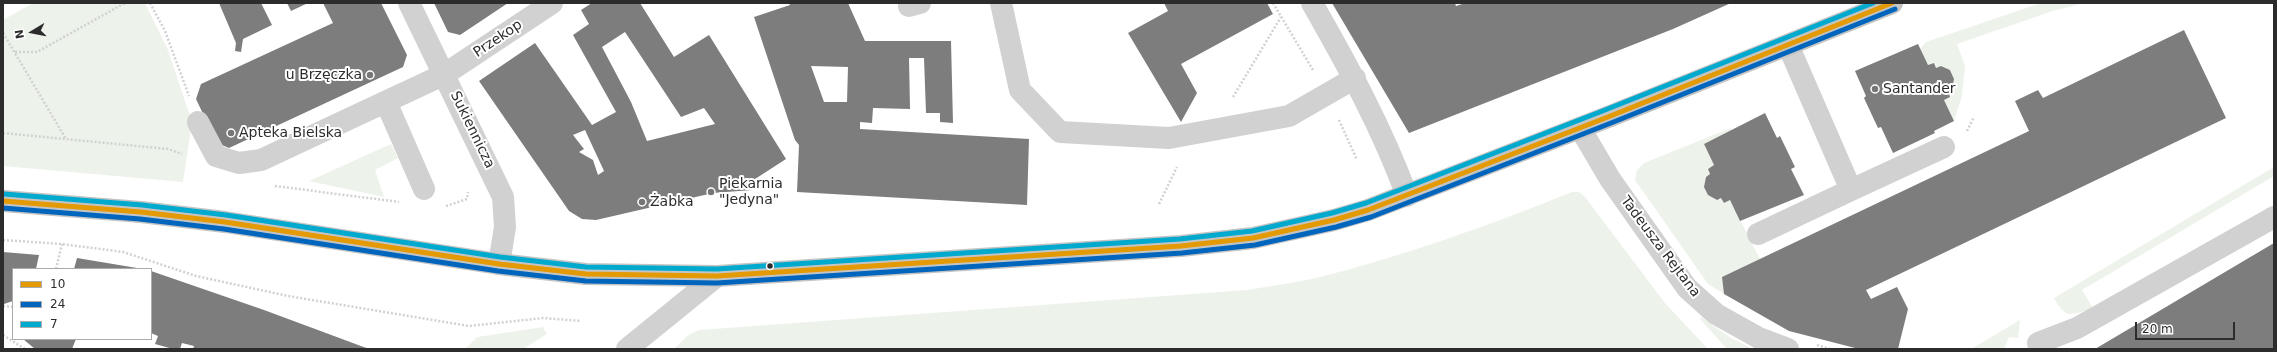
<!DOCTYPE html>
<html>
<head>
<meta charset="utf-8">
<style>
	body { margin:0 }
	#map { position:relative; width:2277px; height:352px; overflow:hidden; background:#fff; font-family:"DejaVu Sans",sans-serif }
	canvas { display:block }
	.frame { position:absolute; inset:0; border:4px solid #2c2c2c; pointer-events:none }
	.legend { position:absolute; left:12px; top:268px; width:140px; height:72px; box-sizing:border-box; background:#fff; border:1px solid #ababab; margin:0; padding:5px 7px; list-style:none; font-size:12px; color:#2c2c2c }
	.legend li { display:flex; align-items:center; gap:8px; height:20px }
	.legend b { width:20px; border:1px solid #ababab }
	.north { position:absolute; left:12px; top:12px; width:40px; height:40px; -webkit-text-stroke:3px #fff; paint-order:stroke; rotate:260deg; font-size:11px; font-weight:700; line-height:16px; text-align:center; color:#2c2c2c }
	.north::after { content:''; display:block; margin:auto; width:14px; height:18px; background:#2c2c2c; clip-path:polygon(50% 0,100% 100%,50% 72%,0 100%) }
	.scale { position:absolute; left:2135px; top:322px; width:100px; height:18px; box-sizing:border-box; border:2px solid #2c2c2c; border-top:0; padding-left:5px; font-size:12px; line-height:14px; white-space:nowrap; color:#2c2c2c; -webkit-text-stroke:3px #fff; paint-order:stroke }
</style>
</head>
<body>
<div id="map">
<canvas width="2277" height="352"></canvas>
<div class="frame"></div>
<ul class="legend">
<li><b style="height:5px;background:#e39a04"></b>10</li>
<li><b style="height:5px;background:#0065bd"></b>24</li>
<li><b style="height:5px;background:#00a9ce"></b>7</li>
</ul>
<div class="north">N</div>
<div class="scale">20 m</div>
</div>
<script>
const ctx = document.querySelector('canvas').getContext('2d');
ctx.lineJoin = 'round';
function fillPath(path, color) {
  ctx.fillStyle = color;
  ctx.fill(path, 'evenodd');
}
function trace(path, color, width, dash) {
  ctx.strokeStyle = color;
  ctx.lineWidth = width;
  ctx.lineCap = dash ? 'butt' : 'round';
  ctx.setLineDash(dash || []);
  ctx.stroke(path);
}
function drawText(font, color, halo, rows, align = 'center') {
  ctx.font = font + ' "DejaVu Sans",sans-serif';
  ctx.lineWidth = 4;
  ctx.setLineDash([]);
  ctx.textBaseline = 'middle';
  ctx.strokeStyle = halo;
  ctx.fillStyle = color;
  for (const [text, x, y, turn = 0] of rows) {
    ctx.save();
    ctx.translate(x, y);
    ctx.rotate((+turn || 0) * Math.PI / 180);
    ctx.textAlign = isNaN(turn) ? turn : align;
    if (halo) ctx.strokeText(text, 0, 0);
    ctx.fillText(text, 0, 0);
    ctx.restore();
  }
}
fillPath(new Path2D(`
	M33,3H145L168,50L192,122L183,182L3,166V20Z
	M2041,3H2084L2053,11L1957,44L1965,66L1962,96L1954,121L1944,100L1950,97L1948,91L1952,89L1954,79L1951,70L1941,66L1936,68L1934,63L1928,65L1920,49L1926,42Z
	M1731,128L1732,131L1704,144L1714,165L1708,169L1710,174L1706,177C1704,189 1706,194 1716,200L1721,198L1724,203L1730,200L1760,259L1722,277L1724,294L1708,284L1635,180L1637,170L1644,163Z
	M391,144L398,158L375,170L384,197L309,181Z
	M2274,167V176L2082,290L2093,308C2071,315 2066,320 2054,298Z
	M1572,192H1579L1585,197L1665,303L1708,349H674L688,335L699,330L1247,290C1270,286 1293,283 1316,278C1404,256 1488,226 1572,192Z
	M1701,317L1731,338L1753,349H1727L1700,319Z
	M2020,320L2018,338L2009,337L2004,349H1971Z
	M543,327L547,334L523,349H465L477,337Z`), '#edf3ea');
fillPath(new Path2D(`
	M219,3H261L272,25L243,39L241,52L235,51L236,43Z
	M287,3H308L291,11Z
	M323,3H381L407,55L403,67L229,148L217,143L196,99L201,84L333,23Z
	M434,3H508L460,35L448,32Z
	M592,3H640L674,57L709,35L786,159L752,181V190L713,193L596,220L582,219L569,211L479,81L535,43L592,125L616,112L573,35L589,24L581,10ZM625,32L681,117L704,108L715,124L647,141L631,102L602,47ZM585,130L604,171L598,175L593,160L579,152L584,149L573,135Z
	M789,3H848L865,41H951L953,123L940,122V113H926L924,58H909L910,109L873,108L872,123L860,122V129L1029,139L1027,205L797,192L799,145L795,140L754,17L790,5ZM811,66L848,67L847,102H824Z
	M1164,3H1267L1273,14L1181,64L1197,93L1181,122L1128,33L1168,11Z
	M1332,3H1455L1456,6L1465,3H1731L1673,29L1409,133Z
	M2184,30L2226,118L1866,290L1871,299L1897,287L1908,309L1898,349H1859L1789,331L1724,294L1722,277L2029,131L2015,101L2038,90L2043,98Z
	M1918,44L1928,65L1934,63L1936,68L1941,66L1950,70L1954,79L1952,89L1948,91L1950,97L1944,100L1954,121L1934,131L1935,133L1893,153L1881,127L1878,128L1864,98L1866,96L1855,71Z
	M1765,113L1777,138L1780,136L1795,167L1791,169L1804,195L1740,221L1730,200L1724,203L1721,198L1717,200L1708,195L1704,187L1706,177L1710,174L1708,169L1714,165L1704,144Z
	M2274,243V349H2095Z
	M3,252L39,255L36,269H13V301L4,304Z
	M77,258L137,268V269H74Z
	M151,271L264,310L369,349H193L194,346L182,343L180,349H173L155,344L158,336L151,333Z
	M23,339H76L72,349H35Z`), '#7d7d7d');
trace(new Path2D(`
	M150,3L165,31L189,96
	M1273,3L1313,70
	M3,33L66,139
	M15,52H37L125,3
	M1233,97L1281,17
	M1339,120L1357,160
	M1967,131L1974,117
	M3,133L168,149L182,154
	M275,186L399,202
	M1159,204L1177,167
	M446,206L467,199L468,192
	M3,240L62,244L123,252L196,276L288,296L469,326L543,318L581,321
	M56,269L62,244
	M3,306L13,307
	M3,335L25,349
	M1817,345L1830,349`), '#d1d1d1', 2.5, [2, 2]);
trace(new Path2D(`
	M409,3L503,197L505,227L499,264
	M1001,3L1020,90L1060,132L1169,138L1289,116L1355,78
	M1312,3C1348,66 1382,128 1407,196
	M909,6L920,3
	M386,102L424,189
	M198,122L216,156L239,163L261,160L445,74L552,3
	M1580,128L1610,179L1687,288L1716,314L1759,338L1788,349
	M1851,190L1944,147
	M1758,234L1851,190L1788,45
	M2038,343L2077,328L2274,217
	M627,349L717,276`), '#d1d1d1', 22);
trace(new Path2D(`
	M3,201L141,212L225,222L499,264L586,274L717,276L1181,246L1253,238L1334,220L1368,210L1608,117L1892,3`), '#c4c4c4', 22);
trace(new Path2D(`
	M3,201L141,212L225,222L499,264L586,274L717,276L1181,246L1253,238L1334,220L1368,210L1608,117L1892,3`), '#e39a04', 5);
trace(new Path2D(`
	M3,208L140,219L224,229L498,271L586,281L717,283L1182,253L1255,245L1336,227L1371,217L1611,123L1895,9`), '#0065bd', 5);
trace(new Path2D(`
	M4,194L142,205L226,215L500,257L586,267L717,269L1180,239L1252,231L1332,213L1366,203L1605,110L1873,3`), '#00a9ce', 5);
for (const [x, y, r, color] of [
	[370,75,4,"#767676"],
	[1875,89,4,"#767676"],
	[231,133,4,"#767676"],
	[711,192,4,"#767676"],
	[642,202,4,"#767676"],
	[770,266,3.5,"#2c2c2c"]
]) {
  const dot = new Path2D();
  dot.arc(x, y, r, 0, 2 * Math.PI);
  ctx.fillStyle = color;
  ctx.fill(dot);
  trace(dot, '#fff', 1.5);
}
drawText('14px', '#2c2c2c', '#fff', [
	["Przekop",498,39,-34],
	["Sukiennicza",472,130,64],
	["Tadeusza Rejtana",1660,247,53]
]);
drawText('14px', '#2c2c2c', '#fff', [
	["u Brzęczka",362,75,"right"],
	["Santander",1883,89],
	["Apteka Bielska",239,133],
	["Piekarnia",719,184],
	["\"Jedyna\"",719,200],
	["Żabka",650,202]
], 'left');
</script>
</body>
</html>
